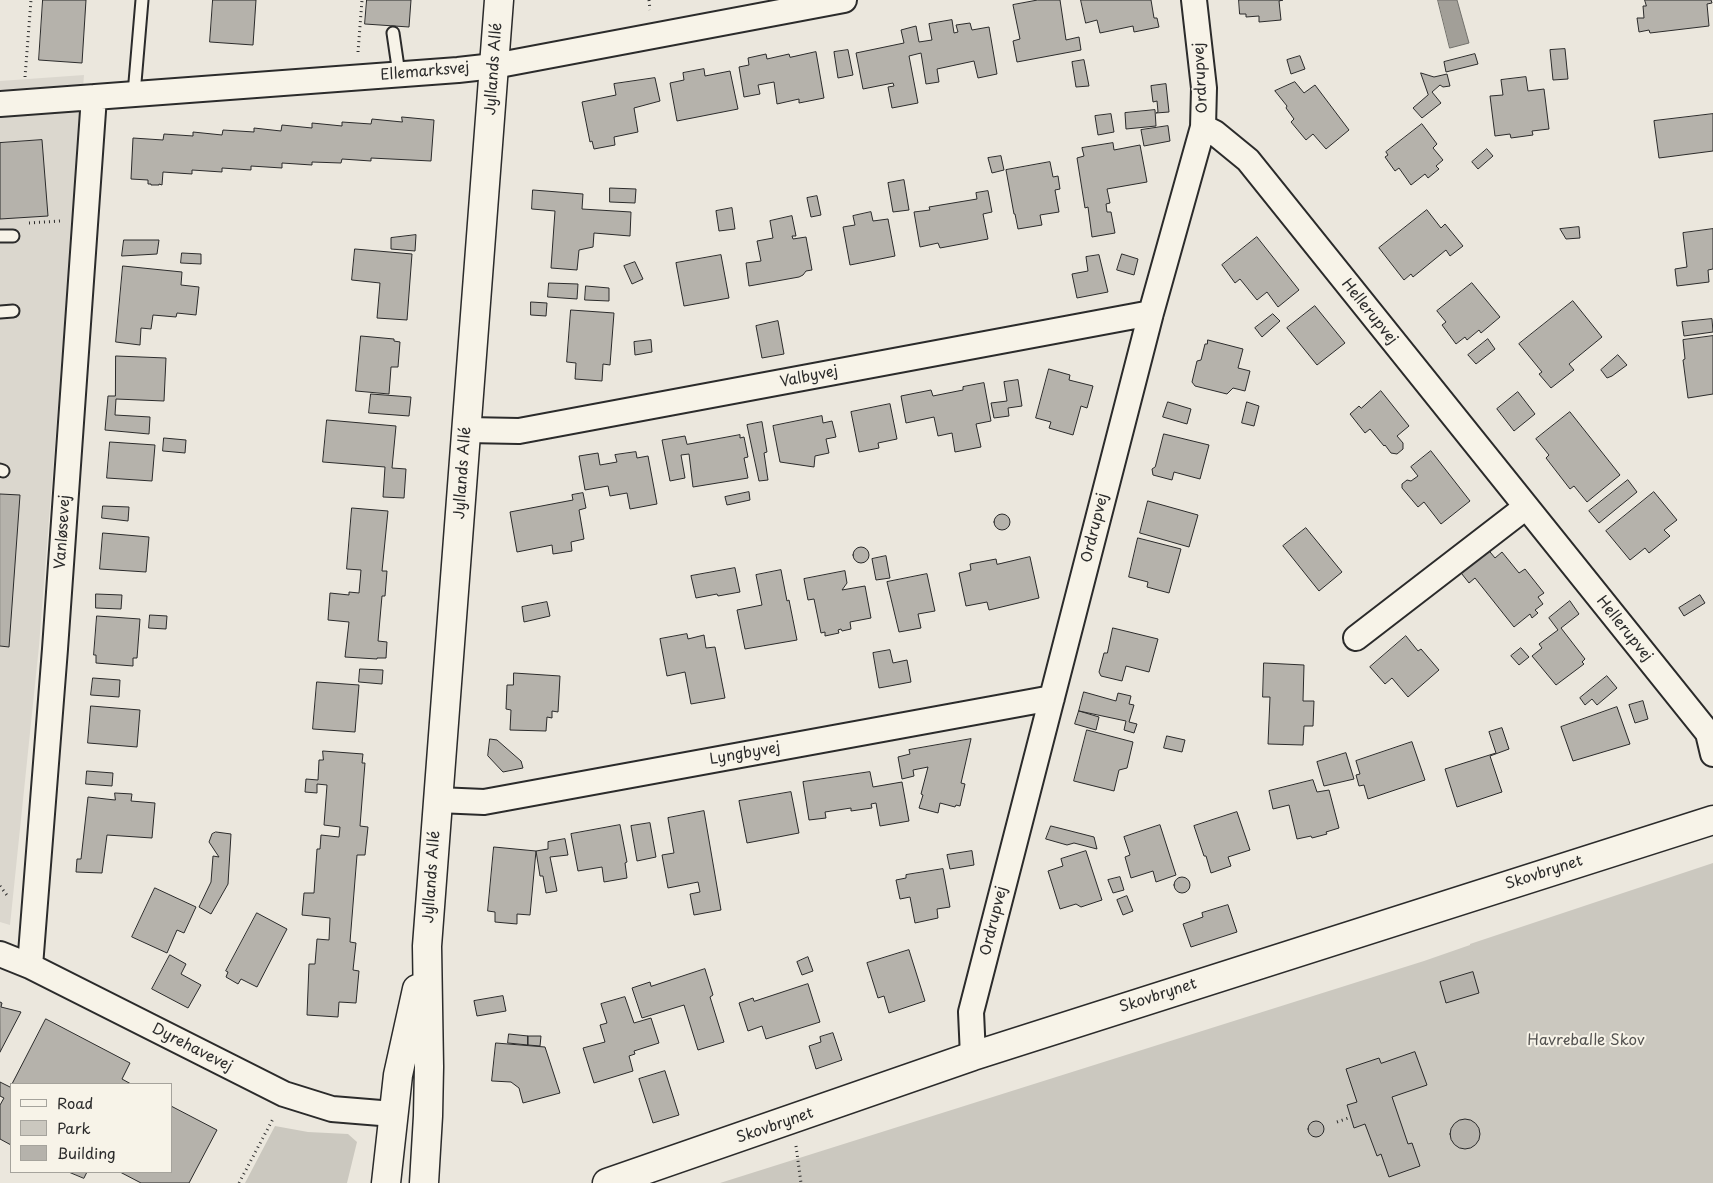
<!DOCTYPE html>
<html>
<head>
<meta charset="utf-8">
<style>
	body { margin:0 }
	#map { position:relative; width:1713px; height:1183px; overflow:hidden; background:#ebe7dd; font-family:"Playpen Sans",sans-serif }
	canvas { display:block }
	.legend { position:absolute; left:10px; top:1083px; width:162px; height:90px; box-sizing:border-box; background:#f7f3e8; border:1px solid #a5a39c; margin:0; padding:6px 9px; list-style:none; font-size:15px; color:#2b2b2b }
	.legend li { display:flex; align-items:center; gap:10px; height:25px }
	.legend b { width:25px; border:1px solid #a5a39c }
</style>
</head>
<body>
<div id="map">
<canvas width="1713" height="1183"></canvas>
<ul class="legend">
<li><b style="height:6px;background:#f7f3e8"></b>Road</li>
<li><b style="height:14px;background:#cbc8bf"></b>Park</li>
<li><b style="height:14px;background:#b5b2ab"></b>Building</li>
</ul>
</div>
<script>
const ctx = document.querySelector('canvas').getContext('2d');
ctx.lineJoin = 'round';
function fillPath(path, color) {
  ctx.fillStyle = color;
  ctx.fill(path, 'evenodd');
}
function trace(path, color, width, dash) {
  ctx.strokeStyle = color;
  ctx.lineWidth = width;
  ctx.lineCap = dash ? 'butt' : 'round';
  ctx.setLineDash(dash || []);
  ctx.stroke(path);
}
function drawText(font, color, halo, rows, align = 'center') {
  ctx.font = font + ' "Playpen Sans",sans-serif';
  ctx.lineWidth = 4;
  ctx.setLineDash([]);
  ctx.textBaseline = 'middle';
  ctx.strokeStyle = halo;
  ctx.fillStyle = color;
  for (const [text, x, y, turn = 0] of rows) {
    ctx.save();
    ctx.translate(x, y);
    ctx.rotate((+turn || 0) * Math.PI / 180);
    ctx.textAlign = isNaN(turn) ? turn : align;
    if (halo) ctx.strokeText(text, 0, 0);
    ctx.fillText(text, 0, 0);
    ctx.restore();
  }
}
fillPath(new Path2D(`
	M84,75L39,646L10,925L0,922V81Z`), '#dbd7ce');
fillPath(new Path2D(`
	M1713,863V1183H720L1424,961L1470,945V944Z
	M275,1126L308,1132L348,1134L357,1142L347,1183H245Z`), '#cbc8bf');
const water = new Path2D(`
	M1438,0H1457L1469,43L1450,48Z`);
fillPath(water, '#a29f98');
trace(water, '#72716c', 1);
const building = new Path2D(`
	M43,0H86L82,63L39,60Z
	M213,0H256L253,45L210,42Z
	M367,0H411L409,27L365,24Z
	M1038,0H1060L1066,40L1079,37L1081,50L1017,62L1013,41L1020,39L1013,5Z
	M1081,0H1151L1154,18H1157L1159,27L1134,32L1133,26L1100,33L1097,20L1086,23Z
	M1239,0H1283L1279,1L1281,20L1259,22V16L1246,17V14H1240Z
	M1645,0H1711L1712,3L1707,4L1709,26L1650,33L1649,30L1639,32L1637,18H1644L1643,6H1646Z
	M952,20L954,33L958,32L956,25L970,23L972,30L989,27L997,74L978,78L974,61L937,69L939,82L926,84L921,53L909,56L918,103L892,108L888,87L894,86L893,83L863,89L856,53L904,43L901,30L916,26L919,42L932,40L929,24Z
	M1565,49L1568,79L1553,80L1550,50Z
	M848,50L853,75L838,78L834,52Z
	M816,52L824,98L799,103V99L777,104L774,82L758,85L760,94L744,97L739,67L749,65L748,58L766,54L767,59L789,54L790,57Z
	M1475,54L1478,64L1446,72L1444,62Z
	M1300,56L1305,69L1291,74L1287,60Z
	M1084,60L1089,86L1076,87L1072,62Z
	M704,69L705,76L730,71L738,109L677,121L670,83L684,80L683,73Z
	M1421,73L1434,77L1447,74L1450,86L1443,87L1440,85L1432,92L1441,103L1422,118L1413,108L1428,95Z
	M1526,77L1528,91L1544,89L1549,129L1532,131L1533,135L1511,138L1510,134L1495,136L1490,96L1503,95L1501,80Z
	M655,78L660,101L634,108L638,132L614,137L615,145L594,149L592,141L590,142L582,102L616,95L614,84Z
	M1295,82L1304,93L1315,85L1349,130L1326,149L1313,134L1306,140L1291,122L1294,119L1286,108L1287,106L1275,91Z
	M1166,84L1169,112L1156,113L1158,112L1157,101L1153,102L1151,86Z
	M1155,110L1156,126L1126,129L1125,113Z
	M1111,114L1114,132L1098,135L1095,116Z
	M1713,114V151L1659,158L1654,121Z
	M402,117L434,120L431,161L371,158V161L342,159L341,163L312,162V165L282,163V168L251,166V170L222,168V172L192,170V174L163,172L162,185L159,184V185H151V184H148V180L131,179L133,138L163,140L164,134L193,136V132L222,135L223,130L254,132V128L281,131L282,125L312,128V123L342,126V122L371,124L372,119L402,122Z
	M1422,124L1437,144L1433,148L1443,160L1436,166L1439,169L1428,178L1425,174L1411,185L1399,168L1395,171L1385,157L1388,155L1386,152Z
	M1168,126L1170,141L1144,146L1141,130Z
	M42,140L48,216L0,219V143Z
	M1113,143L1114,150L1140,145L1147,182L1107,189L1110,203L1106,204L1107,212H1111L1115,233L1092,237L1088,207L1085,208L1077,158L1084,156L1082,148Z
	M1487,149L1493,156L1478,169L1472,162Z
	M1001,156L1004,170L992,173L988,158Z
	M1050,162L1053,177L1058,176L1060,189L1055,190L1059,212L1040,215L1042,225L1018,229L1015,214H1014L1006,170Z
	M904,180L909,210L893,212L888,183Z
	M610,188L636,189L635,203L610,202Z
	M533,190L583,194L582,209L631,212L630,236L594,233L593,247L579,250L577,270L551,268L555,211L532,209Z
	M988,191L992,212L983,214L988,239L940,248L938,243L920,247L914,212L930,210L929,207L977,199L976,193Z
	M817,196L821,215L811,217L807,198Z
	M732,208L735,229L719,231L716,211Z
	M1427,210L1441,228L1445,224L1463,246L1450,256L1446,250L1413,277L1411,274L1404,280L1379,248Z
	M871,212L873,221L888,219L895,256L850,265L843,227L855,225L853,216Z
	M792,216L796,236H792L793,239L806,237L812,270L806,271L803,275L799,277L749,286L746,263L761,261L757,241L773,238L770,221Z
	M1579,227L1580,238L1566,239L1560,229Z
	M1713,229V269L1708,270L1709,282L1677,286L1675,269L1687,267L1683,233Z
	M416,235L415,251L391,249V238Z
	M1257,237L1299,290L1278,307L1267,292L1257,300L1240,279L1235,283L1222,265Z
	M124,240H159L157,254L122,256Z
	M355,249L412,254L407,320L377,318L380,283L352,280Z
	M182,253L201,254V264L181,263Z
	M1122,254L1138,259L1134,275L1117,270Z
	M721,255L729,298L684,306L676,263Z
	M1099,255L1108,292L1077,298L1072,274L1088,271L1086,257Z
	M635,262L643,279L632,284L624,266Z
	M123,266L182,272L181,285L199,287L196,315L177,313L176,317L153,315L151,329L141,328L140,345L116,342Z
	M549,283L578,284L577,299L548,297Z
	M1472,283L1500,317L1481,333L1479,330L1467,340L1465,337L1456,344L1442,325L1446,322L1437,311Z
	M586,286L609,288V301L585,300Z
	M1573,301L1602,337L1569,364L1574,370L1551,388L1539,374L1542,372L1519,344Z
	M531,302L547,303L546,316L531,315Z
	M1315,306L1345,343L1317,365L1287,328Z
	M571,310L614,313L610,365L603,364L602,381L575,379L576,363L567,362Z
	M1273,314L1280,321L1262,337L1255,328Z
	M1712,319L1713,332L1684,336L1682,322Z
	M778,321L784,354L762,358L756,326Z
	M361,336L394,339V341L400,342L398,367H391L389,394L356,391Z
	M1713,336V394L1688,398L1683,360L1685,359L1683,340Z
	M1488,339L1495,349L1476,364L1468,355Z
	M651,340L652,352L635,355L634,342Z
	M1208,340L1243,349L1238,368L1250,371L1245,391L1233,388L1227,394L1195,386L1192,382L1197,361L1201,360L1205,344H1207Z
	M1618,355L1627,365L1612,376L1607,378L1601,370Z
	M116,356L166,358L164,401L116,399L115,415L150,417L149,434L105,430L108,396H115Z
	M1049,369L1070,375L1069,380L1093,386L1087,408L1081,406L1073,435L1049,428L1051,422L1036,418Z
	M1018,380L1022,406L1008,408L1009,416L994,418L991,403L1007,401L1004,382Z
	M984,383L991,421L976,424L981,447L955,452L952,433L938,436L934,417L906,423L901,396L931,390L933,396L963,390V387Z
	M1381,391L1409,426L1397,436L1403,443V449L1397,454L1391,453L1385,445L1384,446L1370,429L1365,433L1350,414L1359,406L1361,408Z
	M1518,392L1535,414L1514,431L1497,409Z
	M371,394L411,397L409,416L369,413Z
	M1168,402L1191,409L1187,424L1163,417Z
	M1247,402L1259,406L1254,426L1242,423Z
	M890,404L897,439L878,443L879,448L859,452L851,412Z
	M1570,412L1620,475L1587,502L1574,486L1570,489L1546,458L1549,455L1536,439Z
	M822,416L823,423L832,421L836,437L826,439L829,453L815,456L814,467L780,462L773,426Z
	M327,420L396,426L392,468L406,469L404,498L383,497L385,467L323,462Z
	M762,422L767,452L764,453L768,480L759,481L747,425Z
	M1164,434L1209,445L1200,479L1174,472L1172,480L1153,475L1152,469L1155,467Z
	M740,435V438L744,437L748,457L744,458L748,478L693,487L689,454L681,455L685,478L670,481L662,440L685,436L687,444Z
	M164,438L186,440L185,453L163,451Z
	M110,442L155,445L152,481L107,478Z
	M1431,451L1470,501L1441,524L1424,502L1418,507L1402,488V484L1407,480L1411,481L1418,476L1411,467Z
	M636,452L637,458L648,456L657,504L630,509L627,493L610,496L608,486L585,490L579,456L598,453L600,465L617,462L615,455Z
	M1628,480L1637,492L1599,523L1589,511Z
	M749,492L750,500L727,505L725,497Z
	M1654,492L1677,520L1664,530L1670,536L1649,553L1645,548L1630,560L1606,531Z
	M583,493L586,508L579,510L584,539L571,542L572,551L553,554L552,545L517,552L510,512L573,500L572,495Z
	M0,494L20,495L9,647L0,646Z
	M1148,501L1198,515L1189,547L1140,533Z
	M103,506L129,507L128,521L102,518Z
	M352,508L388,511L382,571H387L385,596H382L378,641L387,642L386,658H377V659L345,657L349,622L328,620L330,593L349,595V592L359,593L361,570L347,569Z
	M994 522a8 8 0 1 1 16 0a8 8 0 1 1-16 0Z
	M1306,528L1342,572L1319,591L1283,546Z
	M103,533L149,537L146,572L100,569Z
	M1138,538L1181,549L1169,593L1147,587L1148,582L1129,577Z
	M853 555a8 8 0 1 1 16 0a8 8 0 1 1-16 0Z
	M1486,547L1495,558L1502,552L1519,573L1525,569L1544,593L1538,597L1543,604L1535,610L1538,613L1532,618L1530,614L1514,627L1475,578L1469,583L1458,569Z
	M886,556L890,578L876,580L872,559Z
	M1030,557L1039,598L989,610L987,602L966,606L959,573L971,570L970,564L996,559L997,564Z
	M735,568L740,592L718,596L717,594L696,598L691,576Z
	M781,570L787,601L789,600L797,640L745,649L737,610L762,605L756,575Z
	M845,571L847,583L842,590L865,586L871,618L850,622L851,629L842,631L841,629L838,630L839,633L825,636V632L821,633L814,599L808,600L804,579Z
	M927,574L935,611L918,614L921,628L899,632L887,582Z
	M96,594L122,595L121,609L96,608Z
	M1700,595L1705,603L1684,616L1679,608Z
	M1570,601L1579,614L1561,628L1585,659L1582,662L1584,664L1556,685L1532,656L1542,648L1539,644L1558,630L1549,618Z
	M547,602L550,616L524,622L522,607Z
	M150,615L167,616L166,629L149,628Z
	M97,616L140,619L137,658H133V666L96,663V655H94Z
	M1113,628L1158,639L1149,672L1126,666L1122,681L1101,676L1099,672L1104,653H1107Z
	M687,634L688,639L704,635L706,648L715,647L725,698L691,704L685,672L667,676L660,639Z
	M1406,636L1418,651L1421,649L1439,670L1408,697L1392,678L1385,684L1370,667Z
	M1521,648L1529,657L1519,665L1511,656Z
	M890,650L893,663L907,660L911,682L879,688L873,653Z
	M1264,663L1304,665L1303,701H1314L1313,726H1304L1303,745L1268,744L1270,697H1263Z
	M360,669L383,670L382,684L359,682Z
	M514,673L560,676L558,712L552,711V718L547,717L546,731L510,730L511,710L506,709L507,685H513Z
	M1607,676L1617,688L1597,705L1592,699L1585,705L1580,698Z
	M93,678L120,680L119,697L91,695Z
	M317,682L359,685L355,732L313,729Z
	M1084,692L1116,701L1118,693L1131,696L1129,704L1134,705L1129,722L1137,724L1134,733L1124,730L1126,721L1079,711Z
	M1643,701L1648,719L1635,723L1629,705Z
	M91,706L140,710L137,747L88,743Z
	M1617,707L1630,744L1573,761L1561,727Z
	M1079,711L1099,717L1096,730L1075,724Z
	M1502,728L1509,749L1490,756L1502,792L1457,807L1445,769L1496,753L1489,732Z
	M1087,730L1133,742L1127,768L1119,770L1114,791L1074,781Z
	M1167,736L1185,740L1182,752L1164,748Z
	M490,739L497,740L521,761L523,768L503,772L488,756Z
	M971,739L961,783L965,784L960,806L956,805L955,807L940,803L938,813L919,808L923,795L921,794L928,767L913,770L914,776L902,779L898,757L910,754L909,750Z
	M1412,742L1425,780L1368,799L1364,785L1359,786L1356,775L1360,774L1356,761Z
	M323,751L363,754L362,763H365L360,826L368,827L365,855H357L350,942L356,943L353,970L359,971L356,1003L339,1002L338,1017L307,1015L309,964H315L317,939L329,940L330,918L302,915L304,893H314L317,849H320L321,835L339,837L340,827L324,825L327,785L317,784V793L305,792L306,779L318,780L319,760H323Z
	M1346,753L1354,779L1324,786L1317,762Z
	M87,771L113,773L112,786L86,784Z
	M870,772L873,787L902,782L909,821L880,826L876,803L871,804L872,808L851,811V808L825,812L826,818L809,820L803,782Z
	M1313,780L1317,792L1329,790L1339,828L1326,832L1327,834L1312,838L1311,836L1297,839L1289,805L1273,809L1269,791Z
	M791,792L799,833L747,843L739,801Z
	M115,793L132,794L131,801L155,803L152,838L107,835L102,873L76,872L77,859H81L88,797L115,800Z
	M704,811L721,910L694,915L690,894L700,892L698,882L668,888L662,855L674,853L668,818Z
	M1237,812L1250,850L1228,857L1231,866L1211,873L1206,856H1204L1194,826Z
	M650,823L656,857L637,861L631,826Z
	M620,825L627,862L625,863L627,878L604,882L602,867L578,871L571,834Z
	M1160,825L1176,875L1156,882L1153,871L1131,878L1125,857L1130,855L1124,837Z
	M1051,826L1094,837L1097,849L1074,843L1067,845L1046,839Z
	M216,832L231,834L228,884L211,914L199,907L211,882L213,856L219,857L209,842L212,834Z
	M565,839L568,855L550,857L557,891L546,893L543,876H540L536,851L548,849V842Z
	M494,847L536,851L530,915L517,914V924L495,922V912L488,911Z
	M972,851L974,865L950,869L947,855Z
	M1086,851L1102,900L1081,907L1076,904L1060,909L1048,871L1063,866L1061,859Z
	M943,869L950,907L937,909L938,918L915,923L910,897L900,899L896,880L906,878V875Z
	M1120,877L1124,890L1113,893L1108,880Z
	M1174 885a8 8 0 1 1 16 0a8 8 0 1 1-16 0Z
	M155,888L196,907L184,933L177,930L167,953L132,937Z
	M1127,896L1133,911L1123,915L1117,900Z
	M1228,905L1237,932L1191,947L1183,924L1203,917L1202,913Z
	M257,913L287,929L257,987L241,979L238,984L226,977L228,972L226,971Z
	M909,950L925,1001L889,1013L884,996L878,998L867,963Z
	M170,955L186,964L181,974L201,985L188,1008L152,989Z
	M808,957L813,971L802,975L797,962Z
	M705,969L713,995L710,997L724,1042L698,1050L684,1005L642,1018L632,988L650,982L651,986Z
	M1473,972L1479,993L1446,1003L1440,982Z
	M808,984L820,1022L766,1039L762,1026L748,1031L739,1003L753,998L754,1001Z
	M503,996L506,1011L477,1016L474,1001Z
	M625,997L634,1023L651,1018L659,1043L634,1051L635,1054L629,1056L633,1071L594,1083L583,1048L605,1042L600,1025L607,1023L601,1004Z
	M0,1002L2,1003L1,1007L21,1012L0,1052Z
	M46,1019L130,1063L122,1079L131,1084H11V1145L0,1139V1105L4,1098L0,1096V1082L10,1087Z
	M833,1033L842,1060L816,1069L809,1046L821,1042L820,1037Z
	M509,1034L528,1036V1045L508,1043Z
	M528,1036H541L540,1046L528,1045Z
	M496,1043L545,1047L560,1093L523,1103L519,1088L511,1082L492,1081Z
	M1415,1052L1427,1085L1392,1097L1408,1144L1412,1143L1420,1166L1389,1177L1381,1154L1377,1156L1365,1124L1354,1128L1347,1105L1357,1102L1346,1069L1379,1058L1381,1063Z
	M665,1071L679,1115L653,1123L639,1079Z
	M171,1106L217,1130L189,1183H141L120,1172H171Z
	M1450 1134a15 15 0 1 1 30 0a15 15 0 1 1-30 0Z
	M1308 1129a8 8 0 1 1 16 0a8 8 0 1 1-16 0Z
	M69,1172H87L84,1178Z`);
fillPath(building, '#b5b2ab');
trace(building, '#2b2b2b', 1);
const service = new Path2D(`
	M393,33L399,74
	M134,94L142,0
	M0,236H13
	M0,312L13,311
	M0,470L3,471`);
const minor = new Path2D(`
	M0,104L458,70L494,66L844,0
	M1203,127L1215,133L1248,160L1708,733L1713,754
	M467,430L519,431L1151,313
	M1356,638L1526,507
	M438,800L484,802L1052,698
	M0,954L30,966L284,1094L332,1109L393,1114
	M30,966L55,649L94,97
	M973,1056L971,1012L1151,313L1203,127L1204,88L1194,0`);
const tertiary = new Path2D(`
	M386,1183L398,1075L417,989
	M424,1183L428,1116L429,1067L427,946L499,0
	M607,1183L973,1056L1713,820`);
trace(service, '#2b2b2b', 15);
trace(minor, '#2b2b2b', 28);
trace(tertiary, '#2b2b2b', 31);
trace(new Path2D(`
	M649,0L650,10
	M358,52L362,0
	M25,77L31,0
	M29,223L60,221
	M0,886L9,898
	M1337,1122L1351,1117
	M796,1146L801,1183
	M239,1183L274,1117`), '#2b2b2b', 3, [1, 4]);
trace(service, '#f7f3e8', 11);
trace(minor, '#f7f3e8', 24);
trace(tertiary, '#f7f3e8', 28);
drawText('15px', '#2b2b2b', '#f7f3e8', [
	["Jyllands Allé",494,69,-86],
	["Ellemarksvej",425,72,-5],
	["Ordrupvej",1201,78,-93],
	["Hellerupvej",1369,312,51],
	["Valbyvej",809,377,-11],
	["Jyllands Allé",463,473,-86],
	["Ordrupvej",1095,528,-76],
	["Vanløsevej",63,532,-86],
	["Hellerupvej",1624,629,51],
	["Lyngbyvej",745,754,-10],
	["Skovbrynet",1544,873,-18],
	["Jyllands Allé",432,877,-86],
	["Ordrupvej",994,921,-76],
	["Skovbrynet",1158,996,-18],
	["Dyrehavevej",192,1048,27],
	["Skovbrynet",775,1126,-19]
]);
drawText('15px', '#535250', '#f7f3e8', [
	["Havreballe Skov",1586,1041]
]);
</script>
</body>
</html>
